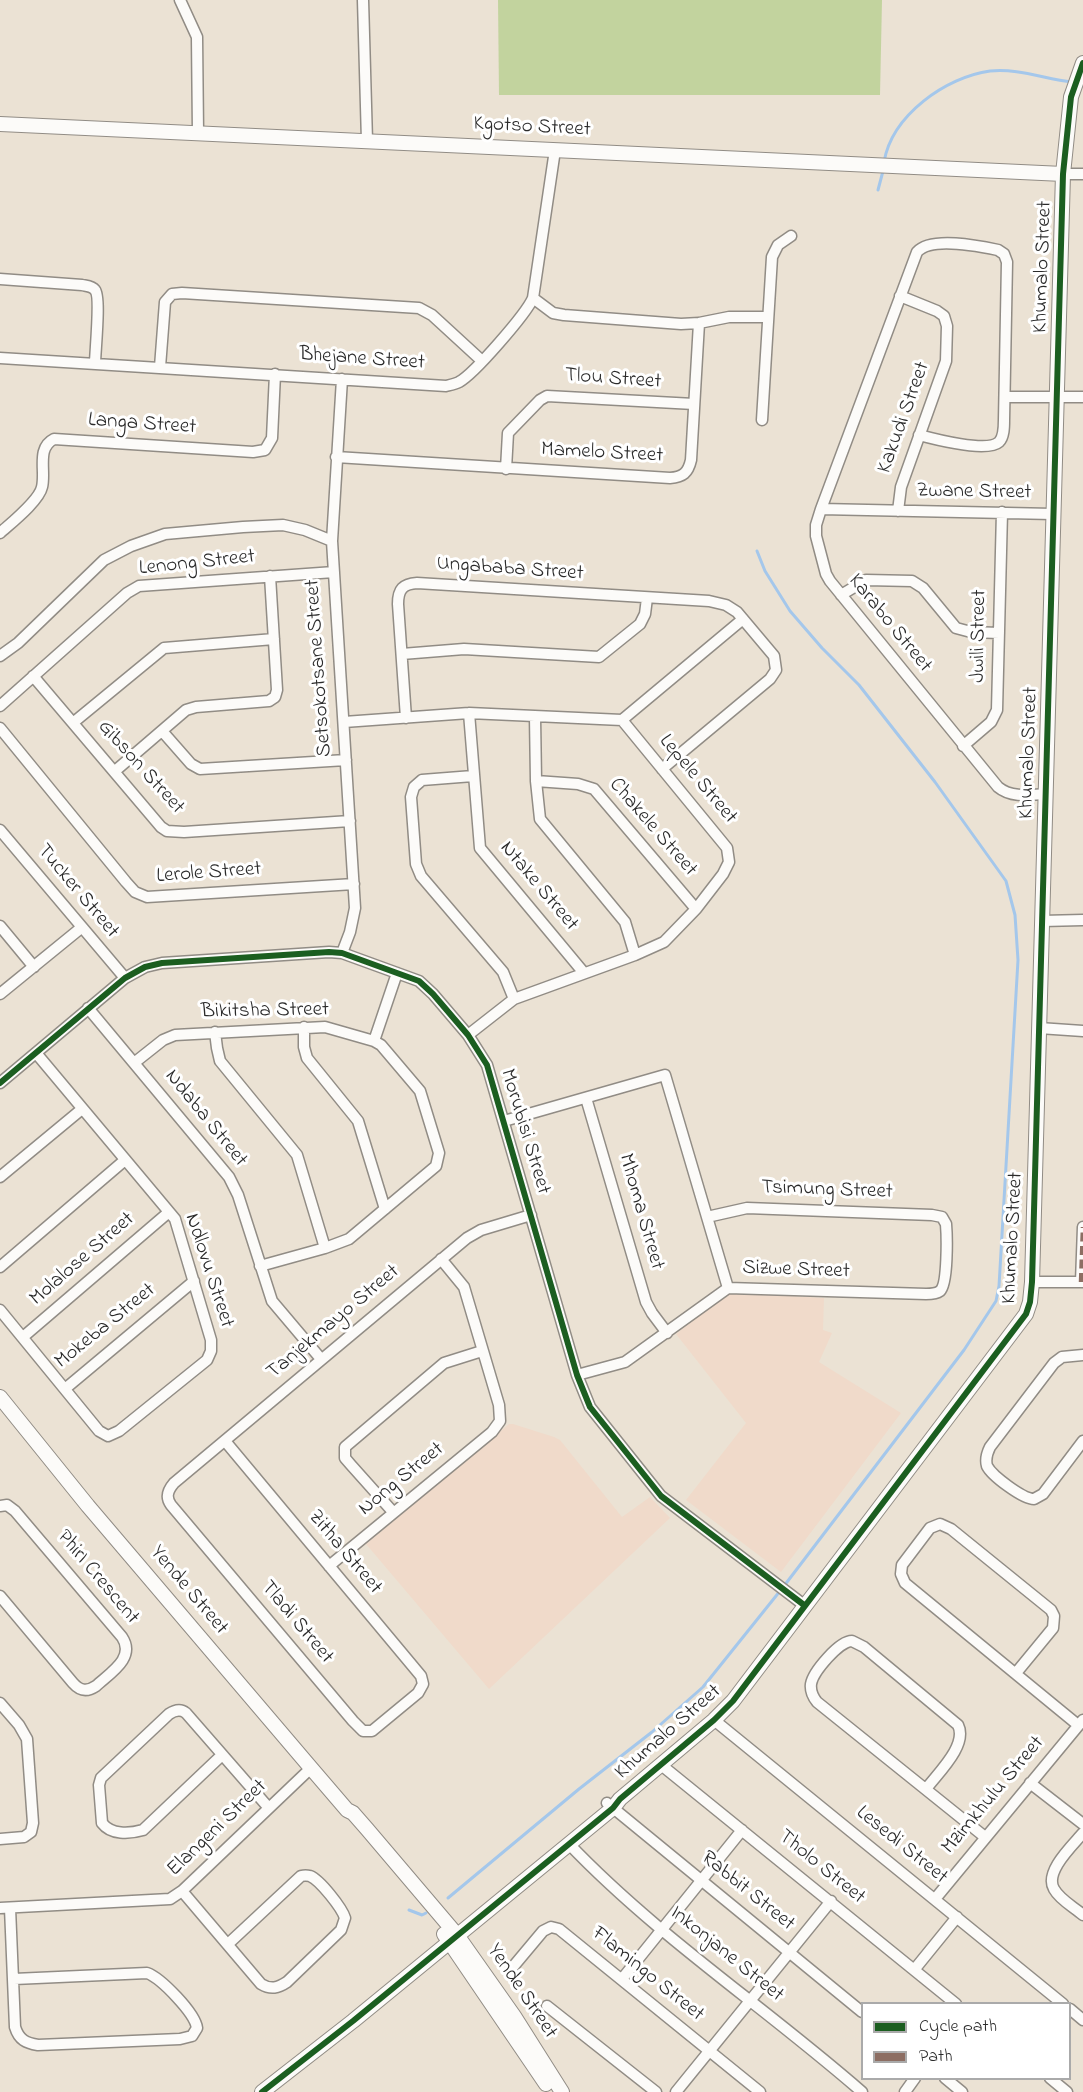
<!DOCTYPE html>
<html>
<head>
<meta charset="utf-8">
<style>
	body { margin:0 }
	#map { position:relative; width:1083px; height:2092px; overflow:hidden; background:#ebe2d4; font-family:"Indie Flower",sans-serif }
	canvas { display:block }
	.legend { position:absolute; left:861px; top:2002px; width:210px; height:78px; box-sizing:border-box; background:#fff; border:2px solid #aaa; margin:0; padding:8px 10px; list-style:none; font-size:18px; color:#2b2b2b }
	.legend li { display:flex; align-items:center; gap:12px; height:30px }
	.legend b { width:30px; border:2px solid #aaa }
</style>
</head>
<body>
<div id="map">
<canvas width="1083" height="2092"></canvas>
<ul class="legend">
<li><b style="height:8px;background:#1b5e20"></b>Cycle path</li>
<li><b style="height:8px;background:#8d6e63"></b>Path</li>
</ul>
</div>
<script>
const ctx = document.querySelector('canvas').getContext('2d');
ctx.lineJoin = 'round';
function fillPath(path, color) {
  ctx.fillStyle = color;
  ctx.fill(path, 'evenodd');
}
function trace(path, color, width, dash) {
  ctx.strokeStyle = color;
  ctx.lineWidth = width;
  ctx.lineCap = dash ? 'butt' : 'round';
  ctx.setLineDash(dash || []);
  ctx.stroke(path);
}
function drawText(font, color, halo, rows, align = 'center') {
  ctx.font = font + ' "Indie Flower",sans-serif';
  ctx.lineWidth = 6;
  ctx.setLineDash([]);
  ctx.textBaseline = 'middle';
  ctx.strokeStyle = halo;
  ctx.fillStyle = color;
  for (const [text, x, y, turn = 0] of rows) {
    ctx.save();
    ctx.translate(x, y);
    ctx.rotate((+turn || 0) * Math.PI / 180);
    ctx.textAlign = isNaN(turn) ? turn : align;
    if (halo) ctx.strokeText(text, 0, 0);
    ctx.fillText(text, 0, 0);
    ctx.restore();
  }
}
fillPath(new Path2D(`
	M728,1292L824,1298L823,1330L832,1333L819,1362L901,1413L781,1572L686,1500L746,1423L676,1334Z
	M509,1424H513L554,1437L560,1440L622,1517L650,1497L670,1518L489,1689L366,1544Z`), '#f0daca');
fillPath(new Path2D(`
	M498,0H882L880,95H499Z`), '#c2d39e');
trace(new Path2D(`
	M884,162C892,115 946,77 990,71C1018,68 1045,79 1072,82
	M878,190L883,171
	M757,551L765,571L790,611L822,648L859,685L935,782L1006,881L1015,915L1018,960L999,1286L996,1301L964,1350L784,1586
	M448,1898L579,1789L652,1732L703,1687L780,1591
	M409,1910L422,1915L426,1913`), '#a4c7eb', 3);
const minor = new Path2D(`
	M180,0L197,37L198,133
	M363,0L367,141
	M1063,174H1083
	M0,279L82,285C87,286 92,286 95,290C101,297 95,352 95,364
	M533,298L553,313L564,315L681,324L699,323L729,317H768
	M0,358L446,386C450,385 455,384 459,382C474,374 526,314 533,298L555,150
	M160,367L165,302L172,294L182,293L419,308L432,315L481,360
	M1005,397H1083
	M762,420L772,257L778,245L791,236
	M919,435C934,439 987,453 999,442C1004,437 1004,427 1004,420L1007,262L1004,254L998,250C979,246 931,236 917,252L821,509L816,525V536L826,574L830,581L998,787C1011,798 1030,795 1045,794
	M336,457L670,478C683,477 688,473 691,460L699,323
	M506,469L508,433L540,400L547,396L694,404
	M821,509L1053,514
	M898,511L901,487L946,361L947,326L944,316L937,311L900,296
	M0,533C11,523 39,501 42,487C46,471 36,448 54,439L253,452L265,450L272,438L275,374
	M841,595L866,580L912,581L923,588L956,628L971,632L999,633
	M402,654L464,649L599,657L640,624L645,614L647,598
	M0,656L18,643L104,560L131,546L165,534L243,527L283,525L305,530L332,541
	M33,676L161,827L167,831L184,832L350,821
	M0,706L127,593L139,586L334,572
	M469,713L480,848L584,973
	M535,717L536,781L540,819L625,922L635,955
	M406,718L398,604C398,589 403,584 417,583L709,601L726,605L737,612L774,656L776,670L770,679L662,769
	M622,720L743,619
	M74,722L164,648L274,639
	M344,722L469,713L622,720L727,848L729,862L723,874L696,909L664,942L635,955L514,999L468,1035
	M0,728L126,882L135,892L147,897L354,884
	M162,731L191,764L200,769L346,760
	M963,746L991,722L997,710L1002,512
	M115,771L186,710L196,707L269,701L275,697L277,690L270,576
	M473,776L422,780L414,787L411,797L416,864L421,876L503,972L514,999
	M536,781L578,784L594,789L696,909
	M0,830L125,978
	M1042,921L1083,920
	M0,926L34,967
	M342,953L350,932L355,908L332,541L342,379
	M0,994L81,928
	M88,1008L229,1177L238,1195L272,1301L321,1359
	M304,1027V1047L307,1058L358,1121L385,1209
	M1039,1028L1083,1031
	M215,1032L217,1048L220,1061L297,1155L325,1248
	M374,1041L397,973
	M134,1063L163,1040L175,1035L325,1027L374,1041L381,1045L420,1091L439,1153L436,1166L349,1239L325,1248L260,1266
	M0,1083L125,978L145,967L162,963L329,952L342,953L419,981L433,994L468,1035L487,1065L577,1375L590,1407L661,1496L804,1605
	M586,1098L646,1302L652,1313L667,1333
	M504,1121L665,1075L728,1288
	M0,1177L82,1109
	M707,1217L747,1208L932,1215L942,1217L946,1224C947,1236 948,1284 940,1291C936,1294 931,1294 926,1294L728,1288
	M0,1267L125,1160
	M1032,1282H1083
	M1081,1282L1083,1227
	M0,1310L99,1431L108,1436L119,1431L207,1360L211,1351V1340L175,1219L36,1053
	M23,1337L169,1212
	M1083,1355L1062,1357L1054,1363L990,1447C987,1453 985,1459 987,1466C992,1476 1023,1499 1034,1499L1043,1494L1083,1441
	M577,1375L625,1362L728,1288
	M66,1388L194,1281
	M225,1441L421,1676L423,1684L418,1693L372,1731H363L353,1721L171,1505C165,1497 168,1490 174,1483L467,1238L481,1230L531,1215
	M0,1506L7,1505L15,1511L122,1637C136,1658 110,1673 96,1686C87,1692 80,1691 73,1683L0,1596
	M393,1512L351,1465L345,1458V1447L444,1363L482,1351
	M329,1566L492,1432L500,1421L499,1405L464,1287L441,1259
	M1016,1673L1053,1628L1054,1616L1051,1610L951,1529L940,1524L930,1528L902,1565L901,1574L905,1583L1078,1725
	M0,1703L19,1725L27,1739L33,1823L31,1832L24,1837L0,1839
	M714,1720L1063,2004
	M221,1756L143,1830C129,1834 111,1835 102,1823L99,1785L101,1778L169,1714C175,1710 181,1709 186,1713L268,1807
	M660,1764L956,2004
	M1030,1783L1083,1824
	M926,1789C938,1773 968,1745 958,1725L864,1647L852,1641C839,1641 813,1672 811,1684C810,1692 813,1697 817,1702L985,1837
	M607,1803L862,2012
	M1083,1833C1072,1846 1044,1872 1054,1889C1060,1900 1074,1907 1083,1915
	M569,1844C658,1937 766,2008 862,2092
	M182,1891L261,1984C271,1990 278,1988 287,1982L341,1930L345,1918C342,1908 320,1880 310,1876C306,1875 305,1875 301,1876L228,1944
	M935,1899L1083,1720
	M0,1908L170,1899L182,1891L311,1768
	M10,1908L15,2027C19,2040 26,2043 38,2045L180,2039L192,2036L197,2028C195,2013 161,1978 147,1973L14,1979
	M512,1968L543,1931L551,1927L559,1929L760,2092
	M914,1970L957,1917
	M622,1979L742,1830
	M547,2006L656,2092
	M1070,2009L1083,2020
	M945,2078L962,2092
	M1050,2078L1067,2092
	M676,2092L831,1901
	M905,2092L915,2078`);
const tertiary = new Path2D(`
	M0,124L1063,174
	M0,1397L88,1506L311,1768L347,1810L353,1813L367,1829L457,1935L514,2016L562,2092
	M444,1934L546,2084
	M262,2092L353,2021L613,1808L620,1799L714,1720L733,1701L1026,1314L1030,1302L1032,1282L1063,174L1071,97L1083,63`);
trace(minor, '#918c85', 13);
trace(tertiary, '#918c85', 16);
trace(minor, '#fcfbf9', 10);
trace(tertiary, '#fcfbf9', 14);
trace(new Path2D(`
	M1081,1282L1083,1227`), '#8d6e63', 4.5, [9, 4.5]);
trace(new Path2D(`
	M0,1083L125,978L145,967L162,963L329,952L342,953L419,981L433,994L468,1035L487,1065L577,1375L590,1407L661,1496L804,1605
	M262,2092L353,2021L613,1808L620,1799L714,1720L733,1701L1026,1314L1030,1302L1032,1282L1063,174L1071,97L1083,63`), '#1b5e20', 6);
drawText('21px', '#2b2b2b', '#fff', [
	["Kgotso Street",532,128,3],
	["Khumalo Street",1044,267,-88],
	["Bhejane Street",362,360,4],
	["Tlou Street",613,380,4],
	["Kakudi Street",905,418,-70],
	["Langa Street",142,425,4],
	["Mamelo Street",602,454,3],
	["Zwane Street",974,493,1],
	["Lenong Street",197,564,-6],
	["Ungababa Street",510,570,4],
	["Karabo Street",889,624,51],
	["Jwili Street",980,636,-89],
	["Setsokotsane Street",320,668,-94],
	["Khumalo Street",1030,753,-88],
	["Gibson Street",140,768,48],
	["Lepele Street",697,780,50],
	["Chakele Street",652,828,49],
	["Lerole Street",209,874,-4],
	["Ntake Street",538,887,50],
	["Tucker Street",77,892,50],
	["Bikitsha Street",265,1012,-1],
	["Ndaba Street",205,1119,51],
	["Morubisi Street",524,1132,73],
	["Tsimung Street",827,1191,2],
	["Mhoma Street",640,1212,74],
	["Khumalo Street",1014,1238,-87],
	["Molalose Street",83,1260,-41],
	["Ndlovu Street",208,1271,72],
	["Sizwe Street",796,1271,2],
	["Tanjekmayo Street",334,1323,-40],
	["Mokeba Street",106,1327,-39],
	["Nong Street",402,1480,-39],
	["Zitha Street",344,1553,50],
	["PhirI Crescent",97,1578,50],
	["Yende Street",188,1591,50],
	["Tladi Street",296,1623,50],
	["Khumalo Street",669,1733,-41],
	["Mzimkhulu Street",994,1796,-50],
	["Elangeni Street",218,1829,-44],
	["Lesedi Street",901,1846,39],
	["Tholo Street",821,1868,39],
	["Rabbit Street",747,1892,39],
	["Inkonjane Street",726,1955,39],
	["Flamingo Street",647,1975,39],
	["Yende Street",521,1992,56]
]);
</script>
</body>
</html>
